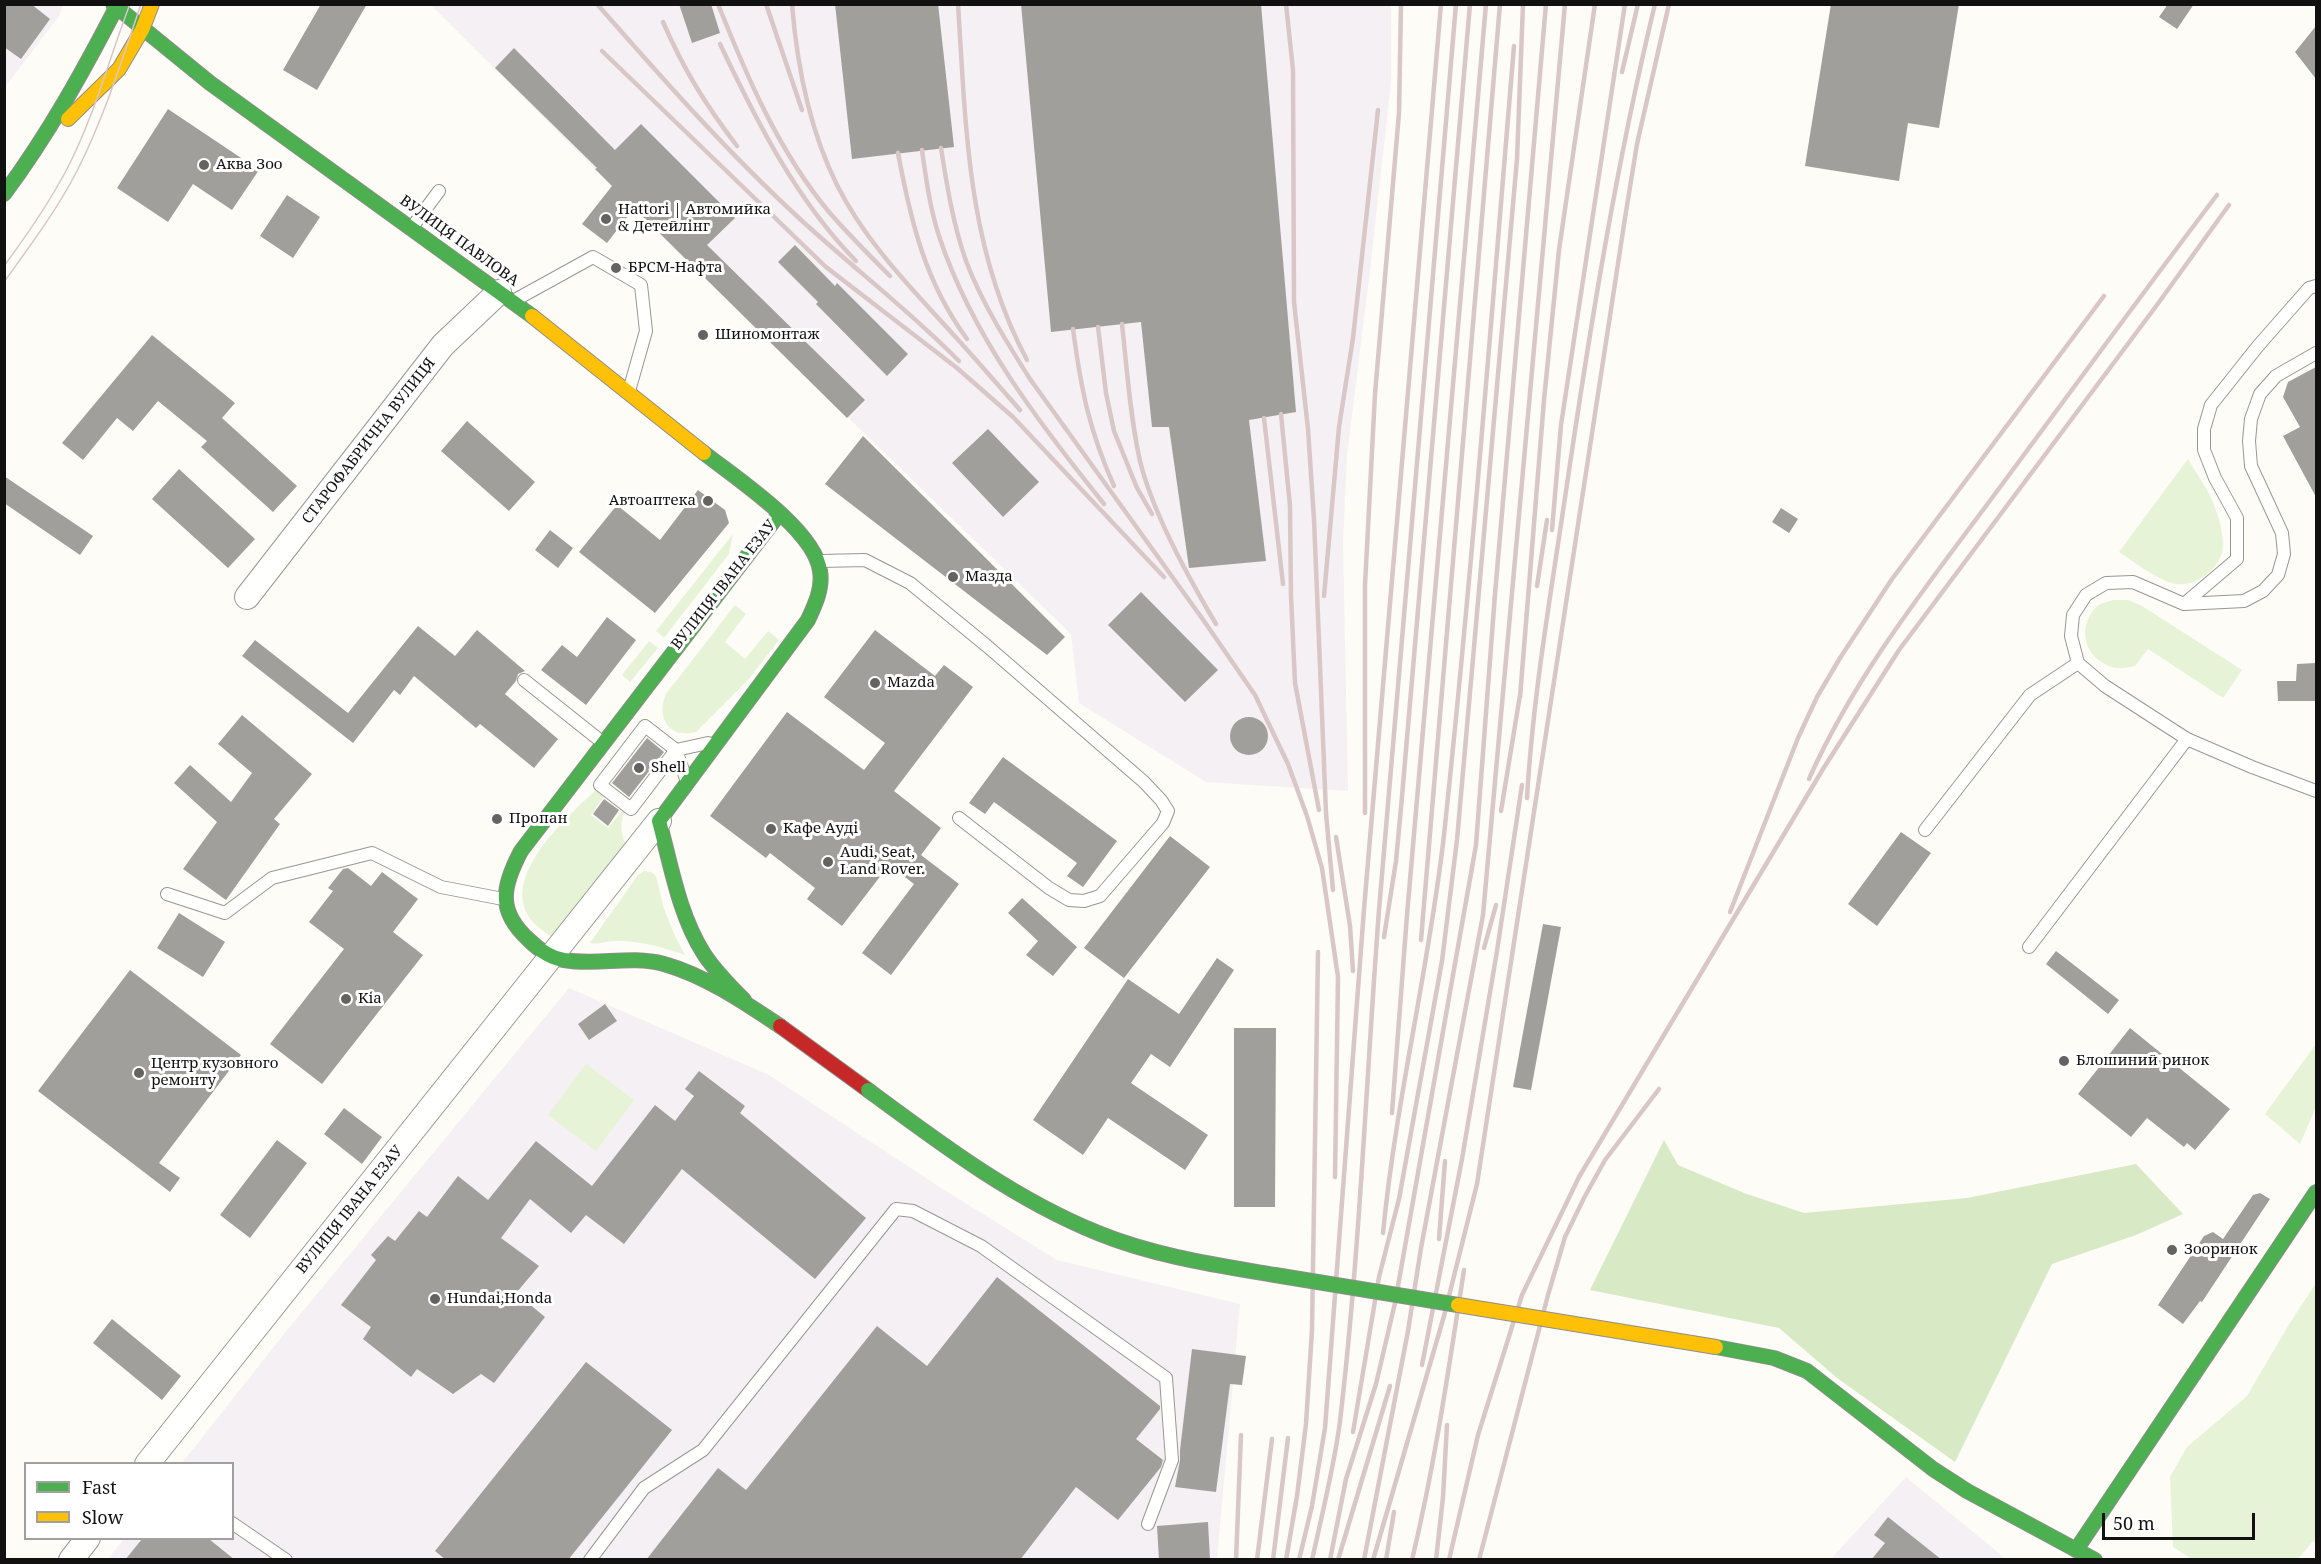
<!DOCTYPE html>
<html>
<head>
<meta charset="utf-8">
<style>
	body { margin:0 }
	#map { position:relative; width:2321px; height:1564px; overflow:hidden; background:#fdfcf7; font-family:"Noto Serif",serif }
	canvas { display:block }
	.frame { position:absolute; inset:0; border:6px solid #111; pointer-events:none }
	.legend { position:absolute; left:24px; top:1462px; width:210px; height:78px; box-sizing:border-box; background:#fff; border:2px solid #a0a0a0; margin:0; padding:8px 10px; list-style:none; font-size:18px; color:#111 }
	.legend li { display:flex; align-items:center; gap:12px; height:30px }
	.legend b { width:30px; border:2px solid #a0a0a0 }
	.scale { position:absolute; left:2102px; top:1513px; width:153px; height:27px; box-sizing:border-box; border:3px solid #111; border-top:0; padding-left:8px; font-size:18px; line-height:21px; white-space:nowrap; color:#111; -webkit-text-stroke:4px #fff; paint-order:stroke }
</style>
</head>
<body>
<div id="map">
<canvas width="2321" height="1564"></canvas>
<div class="frame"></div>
<ul class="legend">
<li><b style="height:8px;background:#4caf50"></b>Fast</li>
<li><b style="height:8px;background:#ffc107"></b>Slow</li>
</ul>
<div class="scale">50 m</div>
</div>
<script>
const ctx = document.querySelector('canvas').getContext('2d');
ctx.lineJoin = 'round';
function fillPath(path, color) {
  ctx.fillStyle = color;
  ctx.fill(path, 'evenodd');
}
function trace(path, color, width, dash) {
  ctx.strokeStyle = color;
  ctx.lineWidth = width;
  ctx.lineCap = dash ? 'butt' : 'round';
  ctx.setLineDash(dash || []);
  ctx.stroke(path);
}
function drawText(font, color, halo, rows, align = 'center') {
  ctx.font = font + ' "Noto Serif",serif';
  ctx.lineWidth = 6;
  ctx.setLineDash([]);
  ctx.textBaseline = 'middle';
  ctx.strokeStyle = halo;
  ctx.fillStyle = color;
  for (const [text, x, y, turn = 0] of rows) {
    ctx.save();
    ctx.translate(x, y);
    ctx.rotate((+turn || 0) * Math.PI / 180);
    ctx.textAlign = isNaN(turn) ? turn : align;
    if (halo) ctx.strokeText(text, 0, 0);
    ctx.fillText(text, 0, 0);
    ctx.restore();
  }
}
fillPath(new Path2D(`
	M5,5H63L59,16L5,87Z
	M431,5H1391V83L1370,270L1347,455L1343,542L1348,791L1206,782L1079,703L1071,634L689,263Z
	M569,988L769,1075L941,1188L1057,1260L1240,1304L1217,1559L107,1560L124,1539L232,1538V1464L182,1463L284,1334Z
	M1906,1477L2006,1559L1830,1560Z`), '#f5f0f3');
fillPath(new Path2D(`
	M2188,459C2197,475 2210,491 2215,508C2220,520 2225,540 2222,553C2217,571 2194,587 2175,584C2158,580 2134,562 2119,552Z
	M733,534L729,554L664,638L656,631Z
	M2113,600H2128L2142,606L2242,670L2223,698L2148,649L2135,666C2129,667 2122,669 2116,668C2086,662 2075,630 2096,607C2100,603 2108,602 2113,600Z
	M735,605L746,614L725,642L745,659L768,631L779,640L748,680L696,732C668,739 656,717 666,694Z
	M649,641L658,648L630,682L622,675Z
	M597,789L605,795L591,815L608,828L623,810L625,811C619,825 621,834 627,848L553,938C547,933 537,927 532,921C497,878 568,816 597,789Z
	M644,871L651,872L656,876L664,909L675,936L685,955C662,947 639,940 614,941C605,941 598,945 590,943L638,875Z
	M2316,1044V1107L2300,1144L2265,1114Z
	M586,1064L634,1100L596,1151L548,1115Z
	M2316,1283V1543L2313,1541L2298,1559H2192L2173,1547L2170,1477L2187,1447L2247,1396L2288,1326Z`), '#e7f3d7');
fillPath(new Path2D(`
	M1664,1140L1678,1165L1744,1193L1804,1213L1967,1198L2136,1164L2183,1214L2136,1235L2052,1264L1955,1462L1837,1378L1779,1328L1590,1290Z`), '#d8eac5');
fillPath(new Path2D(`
	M4,4H31L50,19L21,59L4,47Z
	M321,4H367L317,90L283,70Z
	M679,4H711L720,33L692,43Z
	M835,4H938L954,147L852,159Z
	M1021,4H1261L1296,412L1249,420L1266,561L1189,568L1169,427H1152L1141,322L1051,332Z
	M1831,4H1959L1939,128L1908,123L1899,181L1805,166Z
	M2168,4H2194L2177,29L2159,17Z
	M2316,26V79L2295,52Z
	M514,48L615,150L641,124L735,218L707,245L865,400L847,418L634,208L607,243L582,224L612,186L595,169L597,168L495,68Z
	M168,109L259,170L232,210L193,184L168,222L117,188Z
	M287,195L320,217L293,258L260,236Z
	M795,245L835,286L837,283L908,354L887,376L816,304L818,302L778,262Z
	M152,335L235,403L222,418L297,486L273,512L201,447L207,441L158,401L133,431L117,418L83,460L62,443Z
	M2316,367V497L2283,436L2300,427L2283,397L2288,382Z
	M467,421L535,482L509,511L441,451Z
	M988,429L1039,482L1003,517L952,463Z
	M863,436L1065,637L1047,655L825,484Z
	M179,469L255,539L228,568L152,499Z
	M4,476L93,536L80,555L4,503Z
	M698,490L725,510L729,523L655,613L579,552L617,505L660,540Z
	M1781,508L1798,519L1789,533L1772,522Z
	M550,530L573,548L558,568L535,550Z
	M1141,592L1218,670L1185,702L1108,625Z
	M607,617L636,640L586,705L541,670L562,645L577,657Z
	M418,626L455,656L477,630L525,671L518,674L516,681L505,694L558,739L534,768L480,724L476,728L414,676L400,695L394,690L353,743L242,656L255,640L348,713Z
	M875,630L935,676L944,665L973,687L894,791L941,828L921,855L959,884L891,975L862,953L914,884L889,865L842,926L807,899L815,888L770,853L766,858L710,816L787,712L864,770L885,743L824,697Z
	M2316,663V701H2278L2277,681H2296L2297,664Z
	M242,715L312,774L274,819L280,824L226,900L183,869L217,822L174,783L190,765L231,802L252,773L218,744Z
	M1230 736a19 19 0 1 1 38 0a19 19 0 1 1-38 0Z
	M647,738L664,752L629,797L612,783Z
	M1003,757L1117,841L1083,887L1067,876L1077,863L994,802L985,814L969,803Z
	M604,799L619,810L608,826L593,814Z
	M1901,832L1931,853L1877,926L1848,904Z
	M1170,836L1210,867L1124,978L1084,948Z
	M348,868L371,886L382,872L418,899L393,932L423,955L322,1084L270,1044L344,949L309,922L333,891L328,888L343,869Z
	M1022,898L1077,947L1053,976L1026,955L1038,941L1008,913Z
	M179,913L225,942L203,977L157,948Z
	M1543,924L1561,927L1531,1090L1513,1087Z
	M2056,951L2119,1000L2108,1014L2046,964Z
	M1217,958L1234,970L1170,1067L1151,1054L1131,1083L1208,1135L1185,1170L1108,1118L1083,1155L1033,1120L1128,979L1179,1014Z
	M130,970L241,1055L159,1163L180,1178L170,1192L38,1091Z
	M605,1004L617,1021L589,1040L578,1024Z
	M1234,1028H1276L1275,1207H1234Z
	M2130,1028L2230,1109L2195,1150L2187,1143L2184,1147L2147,1118L2131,1137L2078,1094Z
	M699,1071L745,1106L740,1113L866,1218L815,1279L682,1169L624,1244L586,1215L571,1233L530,1199L501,1238L539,1266L516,1293L545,1317L494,1383L481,1374L453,1394L417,1369L411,1377L363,1339L371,1327L341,1305L376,1260L371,1255L388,1236L395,1241L419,1211L427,1217L458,1176L488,1200L536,1141L592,1186L655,1105L675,1121L694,1096L685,1089Z
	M344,1108L382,1137L362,1164L324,1134Z
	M277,1140L307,1163L250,1238L220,1215Z
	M2260,1193L2270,1199L2202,1302L2200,1301L2183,1324L2158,1305L2204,1236L2213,1232L2223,1239L2253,1195Z
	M997,1277L1160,1406V1409L1136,1439L1163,1460L1161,1467L1118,1520L1076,1487L1020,1560H646L718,1468L746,1490L877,1326L927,1366Z
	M112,1319L181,1376L162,1400L93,1343Z
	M1192,1349L1246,1356L1242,1385L1230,1384L1216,1492L1175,1487L1180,1460V1450Z
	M586,1362L672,1430L568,1560H446L435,1551Z
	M1888,1517L1942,1560H1871L1885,1543L1874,1535Z
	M1208,1522L1210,1560H1159L1157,1526Z
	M142,1539H209L235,1560H125Z`), '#a19f9c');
const lane = new Path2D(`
	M413,226L439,191
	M515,300L593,257L641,285L646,331L629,391
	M2316,353L2276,376L2260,394L2251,419L2249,441L2251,466L2282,533L2284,554L2278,575L2263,591L2244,601L2184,604L2133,582L2106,583L2086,595L2073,615L2071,636L2078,663L2105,686L2156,719L2187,739L2252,767L2316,791
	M820,561L865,560L910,583L987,646L1144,782L1161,800L1168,811L1163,823L1100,896L1084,901L1069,900L1049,888L959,818
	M2184,604L2237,559V518L2215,478L2204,450V429L2211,405L2258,346L2309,288L2316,286
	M524,680L602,742
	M686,779L676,750L645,726L600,785L631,809L676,750L708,743
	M1925,830L2030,695L2078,663
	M167,894L225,913L272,878L372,853L441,887L503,899
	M2029,947L2187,739
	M232,1523L286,1560
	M590,1560L644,1488L703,1450L896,1209L913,1211L981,1246L1166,1378L1172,1460L1148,1524`);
const street = new Path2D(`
	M247,597L443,345L499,292
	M147,1464L659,821
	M71,1560L88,1538`);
const fast = new Path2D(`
	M113,4L210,83L532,316
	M4,194C48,135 84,70 118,4
	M704,453C736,478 815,530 820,571C823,588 815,605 808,620L659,821C671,865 679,915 704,954C715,971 730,986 744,1000
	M780,513L521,851C502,887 497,911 529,940C539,950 550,958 564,960C598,966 629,955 664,964C706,976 744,1002 780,1026
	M1716,1347L1774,1358L1807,1371L1933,1469L1967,1491L2095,1560
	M2076,1550L2316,1192`);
const slow = new Path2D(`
	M68,119L119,69L142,30L152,4
	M532,316L704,453`);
const jam = new Path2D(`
	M780,1026L868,1090`);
trace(lane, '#979795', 14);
trace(street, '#979795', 26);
trace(fast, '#8e8d8b', 16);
trace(slow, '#8e8d8b', 16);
trace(jam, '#8e8d8b', 16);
trace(lane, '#fffffe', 12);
trace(street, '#fffffe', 24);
trace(fast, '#4caf50', 14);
trace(slow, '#ffc107', 14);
trace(jam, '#c62828', 14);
trace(new Path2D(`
	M4,266C27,235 49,203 67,169C94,117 109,59 130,4
	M4,282C30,246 57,210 77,171C104,118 122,60 141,4`), '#d9c6c7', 1.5);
trace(new Path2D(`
	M597,4C662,78 727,152 800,219C852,267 909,310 959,361
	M718,4C747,77 779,152 829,212C848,234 869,255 890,276
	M766,4L802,110
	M792,4C797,66 809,129 837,185C865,241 909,286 951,332C974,357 997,384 1020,410
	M958,4C966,128 967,248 1027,360
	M1286,4L1293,70L1294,302L1308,429L1314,519L1326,813L1333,890
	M663,22C684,70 705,104 737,146
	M720,44C756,120 796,200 856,261
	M602,51L826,267L957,368L1013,417L1164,577
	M1622,72L1638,4
	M941,148C947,186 953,224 966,261C982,303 1006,341 1030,379L1204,621L1255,695L1288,764L1307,816L1322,868L1338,977L1335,1177
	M922,150C926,179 930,208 939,236C972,336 1039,423 1104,504
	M898,153C911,222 925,282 967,339
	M1122,324C1127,369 1130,416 1140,461C1153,514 1188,577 1216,624
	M1098,327L1106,393L1114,431L1137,488L1152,514
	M1073,329C1081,389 1089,430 1114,486
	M1281,414L1290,506L1291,596L1295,683L1319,810
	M1264,418L1283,584
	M1552,530L1561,425L1625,4
	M1537,586L1547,520
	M1324,596L1339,427L1353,338L1378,110
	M1520,697L1544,400L1559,250L1595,4
	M1809,779C1855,676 1925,588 1992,498C2067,397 2141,295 2217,195
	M1527,798C1533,695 1551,593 1566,491C1590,328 1616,165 1655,4
	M1501,811L1521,689
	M1365,813V585L1375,394L1399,113L1401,4
	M1336,837L1350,926L1353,971
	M1730,912L1798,738L1817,697L1840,658L1892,579L2104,296
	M1384,937L1396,861L1401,808L1470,4
	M1421,940L1500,4
	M1484,948L1496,905
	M1392,1113L1407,915L1486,4
	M1383,1233C1396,1099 1429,968 1444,835C1472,573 1492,309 1514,46
	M1439,1239L1445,1161
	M1422,1365L1462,1159L1497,951L1522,785
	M1353,1432L1379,1277L1399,1199L1442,961L1457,840L1517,159L1523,4
	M1236,1560L1241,1435
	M1257,1560L1272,1439
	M1273,1560L1288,1438
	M1286,1560L1297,1496L1306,1424L1312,1330L1318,952
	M1299,1560L1312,1506L1325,1428L1364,909L1441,4
	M1312,1560C1322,1514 1334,1468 1340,1421C1360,1251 1366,1081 1379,910L1456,4
	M1330,1560L1346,1479L1376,1384L1395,1303L1476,845L1495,594L1546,4
	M1338,1560L1390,1386
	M1364,1560L1408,1331L1421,1248L1483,915L1565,4
	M1373,1560L1444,1316L1477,1184L1625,218L1637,144L1669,4
	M1386,1560L1394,1512
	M1412,1560C1435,1464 1449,1367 1464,1270
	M1436,1560L1443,1497L1447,1425
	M1449,1560L1478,1435L1522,1295L1579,1177L1823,769L1899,650L2157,305L2229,205
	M1479,1560L1548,1295L1565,1237L1584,1198L1605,1160L1659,1089`), '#d9c6c7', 4.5);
const fastBridge = new Path2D(`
	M868,1090C941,1144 1014,1199 1098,1233C1154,1256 1216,1265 1275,1275C1336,1285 1397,1295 1458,1305`);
const slowBridge = new Path2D(`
	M1458,1305L1716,1347`);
trace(fastBridge, '#8e8d8b', 16, []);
trace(slowBridge, '#8e8d8b', 16, []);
trace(fastBridge, '#4caf50', 14);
trace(slowBridge, '#ffc107', 14);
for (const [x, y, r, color] of [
	[204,165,6,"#646362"],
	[606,219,6,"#646362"],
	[616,268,6,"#646362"],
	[703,335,6,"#646362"],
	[708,501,6,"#646362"],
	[953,577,6,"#646362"],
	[875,683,6,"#646362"],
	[639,768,6,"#646362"],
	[497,819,6,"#646362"],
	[771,829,6,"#646362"],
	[828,862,6,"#646362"],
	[346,999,6,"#646362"],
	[2064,1061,6,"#646362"],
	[139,1073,6,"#646362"],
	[2172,1250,6,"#646362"],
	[435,1299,6,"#646362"]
]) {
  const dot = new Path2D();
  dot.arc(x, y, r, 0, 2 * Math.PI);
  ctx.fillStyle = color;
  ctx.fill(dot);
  trace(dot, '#fff', 2);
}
drawText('15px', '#111', '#fff', [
	["Аква Зоо",216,165],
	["Hattori | Автомийка",618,210],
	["& Детейлінг",618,227],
	["БРСМ-Нафта",628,268],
	["Шиномонтаж",715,335],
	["Автоаптека",696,501,"right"],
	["Мазда",965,577],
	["Mazda",887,683],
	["Shell",651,768],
	["Пропан",509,819],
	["Кафе Ауді",783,829],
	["Audi, Seat,",840,853],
	["Land Rover.",840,870],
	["Kia",358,999],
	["Блошиний ринок",2076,1061],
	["Центр кузовного",151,1064],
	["ремонту",151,1081],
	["Зооринок",2184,1250],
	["Hundai,Honda",447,1299]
], 'left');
drawText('15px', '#111', '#fff', [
	["ВУЛИЦЯ ПАВЛОВА",459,241,36],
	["СТАРОФАБРИЧНА ВУЛИЦЯ",369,441,-52],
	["ВУЛИЦЯ ІВАНА ЕЗАУ",724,585,-52],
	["ВУЛИЦЯ ІВАНА ЕЗАУ",350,1210,-51]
]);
</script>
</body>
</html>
